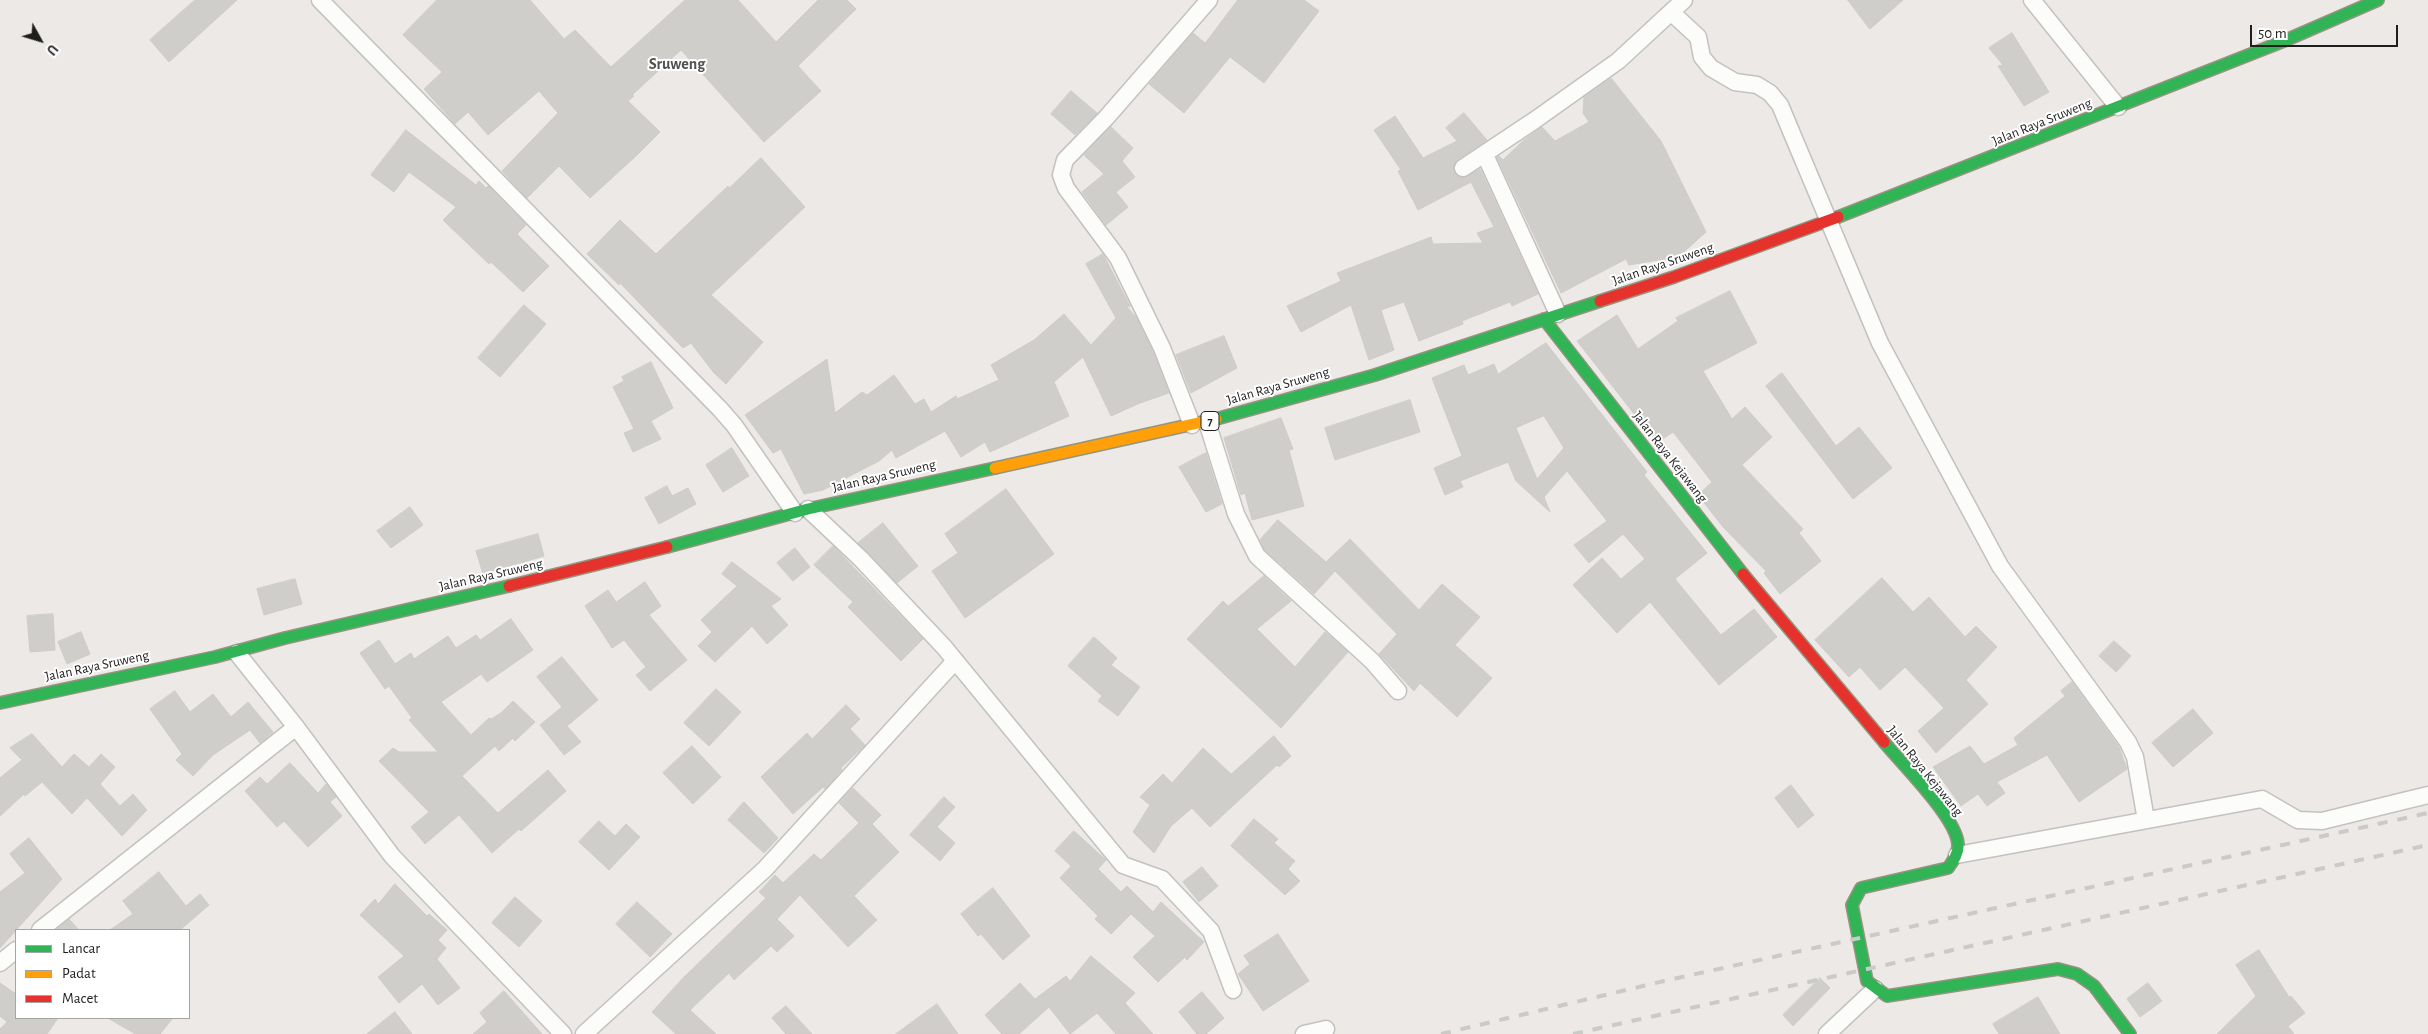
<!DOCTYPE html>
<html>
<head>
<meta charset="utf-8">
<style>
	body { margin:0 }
	#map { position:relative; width:2428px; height:1034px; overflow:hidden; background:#ece9e6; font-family:"Alegreya Sans",sans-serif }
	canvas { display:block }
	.legend { position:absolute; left:15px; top:929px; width:175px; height:90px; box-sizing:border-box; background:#fff; border:1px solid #a5a5a5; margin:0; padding:6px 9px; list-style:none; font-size:15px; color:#1e1e1e }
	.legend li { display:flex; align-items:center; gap:10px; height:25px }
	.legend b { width:25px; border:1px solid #a5a5a5 }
	.north { position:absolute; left:15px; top:15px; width:50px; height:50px; -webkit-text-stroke:4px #fff; paint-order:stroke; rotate:129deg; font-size:14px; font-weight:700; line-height:20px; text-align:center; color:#1e1e1e }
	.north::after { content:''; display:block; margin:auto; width:18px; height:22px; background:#1e1e1e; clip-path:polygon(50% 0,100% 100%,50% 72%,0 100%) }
	.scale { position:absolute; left:2250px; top:25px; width:148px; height:22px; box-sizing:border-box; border:2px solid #1e1e1e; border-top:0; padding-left:6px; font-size:15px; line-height:18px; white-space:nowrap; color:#1e1e1e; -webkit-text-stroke:4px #fff; paint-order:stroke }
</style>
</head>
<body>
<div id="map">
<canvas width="2428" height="1034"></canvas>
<ul class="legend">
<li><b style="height:6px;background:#30b455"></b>Lancar</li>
<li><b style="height:6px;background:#ff9f0a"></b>Padat</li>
<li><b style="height:6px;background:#e5322d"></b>Macet</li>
</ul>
<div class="north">U</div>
<div class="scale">50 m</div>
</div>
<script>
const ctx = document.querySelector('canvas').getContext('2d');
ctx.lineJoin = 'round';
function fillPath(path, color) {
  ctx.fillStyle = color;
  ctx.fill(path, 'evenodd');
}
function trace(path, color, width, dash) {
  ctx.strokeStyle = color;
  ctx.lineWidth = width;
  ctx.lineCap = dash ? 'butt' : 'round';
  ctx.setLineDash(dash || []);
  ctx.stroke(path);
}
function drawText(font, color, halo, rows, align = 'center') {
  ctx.font = font + ' "Alegreya Sans",sans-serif';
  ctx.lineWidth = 4;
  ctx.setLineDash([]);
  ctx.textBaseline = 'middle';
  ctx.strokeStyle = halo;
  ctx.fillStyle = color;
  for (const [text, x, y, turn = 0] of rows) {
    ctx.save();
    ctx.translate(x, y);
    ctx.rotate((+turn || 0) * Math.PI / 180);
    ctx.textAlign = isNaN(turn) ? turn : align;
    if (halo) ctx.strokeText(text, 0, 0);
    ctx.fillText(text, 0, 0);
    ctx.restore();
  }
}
const building = new Path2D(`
	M195,0H237L169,62L150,40Z
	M437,0H530L564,39L575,30L611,67L685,0H738L776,42L818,0H847L856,9L798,66L821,91L764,142L681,50L632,95L634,96L628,101L660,132L636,156L590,198L559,166L527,198L502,171L558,113L539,91L488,135L468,112L455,124L424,89L442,72L403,35Z
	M1238,0H1304L1319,11L1264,83L1230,57L1184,113L1149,84L1193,33L1205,43Z
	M1848,0H1903L1870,29Z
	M2012,33L2049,92L2024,106L1998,66L2003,65L1989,48Z
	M1611,78L1661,141L1706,232L1676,259H1664L1629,265L1626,259L1561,293L1497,157L1499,156L1503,160L1524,140L1542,127L1555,141L1589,122L1583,113L1584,97Z
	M1071,91L1097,113L1075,135L1051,114Z
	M1464,113L1487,140L1457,160L1454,164V173L1464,178L1480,169L1538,294L1512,306L1510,302L1462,321L1463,324L1419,341L1404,302L1381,310L1394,350L1369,360L1351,305L1301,332L1287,306L1341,281L1337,273L1431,237L1433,244L1483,243L1477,233L1494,227L1471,182L1418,210L1398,171L1401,170L1374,130L1395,116L1423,158L1457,141L1446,128Z
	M1111,127L1133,148L1122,161L1135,177L1116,192L1128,207L1106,225L1082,192L1104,174L1084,155Z
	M406,130L476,185L479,181L486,188L488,186L526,225L517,234L549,266L523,292L491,262L489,264L443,220L456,207L409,172L394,192L371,175Z
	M761,158L805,207L711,295L763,342L726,384L714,373L691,343L683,348L620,283L619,285L587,254L620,220L656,254L728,186L729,188Z
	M1103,254L1130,306L1127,307L1136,317L1153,352L1169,393L1140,403L1111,416L1083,357L1054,382L1069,416L990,452L985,442L961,457L945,431L896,458L892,450L879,461L823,490L804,494L781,449L773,453L745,415L827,359L835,413L862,392L867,395L894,375L915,404L924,399L931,412L956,396L957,399L999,380L991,365L1034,340L1064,314L1091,345L1116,318L1086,264Z
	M1730,291L1757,343L1703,371L1732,419L1745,407L1772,437L1742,465L1803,529L1799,533L1821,561L1780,594L1764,573L1766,571L1723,527L1698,495L1712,482L1673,432L1657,443L1577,341L1617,315L1638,349L1678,321L1676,318Z
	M524,305L546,324L500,377L478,358Z
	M1224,336L1237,368L1191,393L1176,355Z
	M1546,343L1647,472L1644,475L1707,553L1675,579L1721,635L1754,609L1777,637L1719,685L1650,602L1617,633L1573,585L1602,558L1621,579L1645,559L1623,534L1589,563L1574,545L1607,521L1567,471L1544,497L1550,512L1516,481L1508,462L1460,481L1463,487L1445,495L1434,468L1462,456L1432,378L1464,365L1468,375L1494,364L1498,374ZM1544,416L1564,448L1537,479L1516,428Z
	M651,362L673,408L651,421L661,439L633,452L624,433L634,429L613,387L624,381L622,377Z
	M1782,373L1836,446L1859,427L1892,468L1853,499L1766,386Z
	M1410,400L1420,432L1335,460L1325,428Z
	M1281,418L1293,449L1289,450L1304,506L1252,520L1245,493L1241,495L1224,438Z
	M732,448L749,476L723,492L706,465Z
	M1206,453L1222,504L1206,512L1179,467Z
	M667,486L672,496L688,488L696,504L659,524L645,498Z
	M1006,489L1054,554L965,618L932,571L958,553L945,534Z
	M410,507L423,525L391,548L377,531Z
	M1278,520L1326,562L1350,539L1419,610L1442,584L1480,617L1455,645L1492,678L1457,717L1420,683L1414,691L1379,654L1397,634L1335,571L1314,594L1265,550L1260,540Z
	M883,523L918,566L897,583L858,543Z
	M538,534L544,556L483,574L476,551Z
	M833,546L923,639L901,661L848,607L853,602L814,565Z
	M795,548L810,567L793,581L777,563Z
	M732,562L781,599L771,606L788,625L767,644L752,626L715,662L698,646L712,632L701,620L737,586L722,574Z
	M1264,576L1291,601L1257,629L1295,667L1325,632L1348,652L1281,728L1187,639L1223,601L1228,606Z
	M1882,578L1913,612L1929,597L1965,637L1976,626L1997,647L1966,680L1988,704L1936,753L1918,731L1944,708L1905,667L1880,690L1860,667L1849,677L1815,640Z
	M295,579L302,604L264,615L257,589Z
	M645,582L661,606L649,615L687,660L650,691L636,675L646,667L624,640L612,648L585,606L608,590L616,602Z
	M53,614L55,650L30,652L27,616Z
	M511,619L533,650L487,682L481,674L441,702L471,735L489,718L491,719L501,713L513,701L535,722L515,741L513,738L499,751L495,746L462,776L498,813L548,770L566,791L521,831L519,829L492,853L459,815L425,844L411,827L429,812L379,761L393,748L399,752H438L409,720L412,718L389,686L385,689L360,653L379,640L395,664L411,653L414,659L448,636L456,648L476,635L480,640Z
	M81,632L90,654L67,664L58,642Z
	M1094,637L1117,658L1111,665L1140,687L1118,716L1098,701L1102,696L1068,666Z
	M2114,641L2131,656L2116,672L2099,656Z
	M562,657L598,700L567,726L581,742L564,755L540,725L562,707L537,677Z
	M2072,682L2119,747L2127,769L2079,802L2047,755L1997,782L2005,793L1987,806L1978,794L1961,806L1933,767L1970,746L1984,764L2018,745L2014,738L2065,696L2061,691Z
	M716,689L741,712L709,746L684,723Z
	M175,691L190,712L213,694L231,717L248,702L273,732L260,743L250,730L213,755L193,776L176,760L182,754L150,709Z
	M846,705L860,719L850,729L865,745L841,768L842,770L825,789L823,787L793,814L761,777L807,733L812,739Z
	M2193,709L2213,733L2173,767L2152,743Z
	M32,734L62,767L74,754L89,767L101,754L115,767L100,784L120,806L133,794L147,810L122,836L87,798L72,814L42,782L25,796L24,794L0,816V778L22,760L10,748Z
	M1274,736L1291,756L1279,767L1277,765L1210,827L1192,808L1171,826L1154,853L1133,832L1150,805L1140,797L1163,774L1172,783L1203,748L1231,774Z
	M692,746L721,777L693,804L663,773Z
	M290,763L318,793L326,784L336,797L330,802L342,816L308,847L284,821L277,827L245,791L260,777L267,784Z
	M1791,785L1814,815L1798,828L1775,798Z
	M853,788L881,815L872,824L899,852L854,896L877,920L848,947L800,895L777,919L794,936L777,952L771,946L734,980L729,973L690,1010L716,1034H676L652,1012L684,977L766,898L759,892L775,875L783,883L814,854L821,860L859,823L839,803Z
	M944,797L955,807L937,827L955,843L940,861L910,835Z
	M744,802L778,838L764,853L728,820Z
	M1254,819L1278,839L1274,843L1295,861L1288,869L1300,881L1285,895L1231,846Z
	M599,821L615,836L626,824L640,837L609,870L579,842Z
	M1074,831L1106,860L1098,869L1121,892L1127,886L1153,912L1161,902L1204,942L1187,960L1185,957L1158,982L1133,957L1155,936L1131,914L1111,934L1095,919L1098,916L1060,878L1071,866L1055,851Z
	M29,838L62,879L0,948V892L25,873L10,854Z
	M1202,867L1218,886L1199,902L1183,882Z
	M159,872L186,906L200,894L209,905L180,930H110L133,914L123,901Z
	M395,884L427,916L429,914L447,930L438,940L446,948L437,959L460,988L438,1005L422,984L399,1003L378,977L404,956L360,915L375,899L378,904Z
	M993,888L1030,936L1003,960L981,934L978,936L961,914Z
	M515,897L542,921L519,947L492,923Z
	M637,902L672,934L650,957L616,924Z
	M69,919L79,930H56Z
	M1278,934L1309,981L1263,1011L1238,974L1250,964L1244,956Z
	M2259,950L2289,997L2291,996L2305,1013L2288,1026L2294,1034H2217L2256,996L2236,965Z
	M1091,956L1135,993L1125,1003L1153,1034H1116L1097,1013L1070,1034L1049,1007L1019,1034H1002L985,1015L1020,983L1035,999L1066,976L1070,981Z
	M1820,978L1830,988L1793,1026L1783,1015Z
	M0,983L16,994V1018H58L47,1034H0V1029L7,1022L0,1016Z
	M2148,983L2162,1001L2140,1017L2127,999Z
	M504,991L542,1034H473L487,1022L480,1013Z
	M1202,992L1224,1018L1206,1034H1197L1179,1012Z
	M2038,997L2060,1034H1999L1993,1024Z
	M937,1004L958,1034H896Z
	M786,1006L812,1034H786L772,1018Z
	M395,1012L412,1034H367Z
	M108,1018H173L160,1034H136Z`);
fillPath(building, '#d0cecb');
trace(building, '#cfcbc8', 1);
const street = new Path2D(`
	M320,0L720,409L734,425L795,513
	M2032,0L2118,107
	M1672,13L1698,37L1702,57L1711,68L1735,82L1757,85L1770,93L1780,105L1880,343L2000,566L2128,742L2135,757L2146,820
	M1485,155L1558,314
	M1463,168L1535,120L1618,61L1684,0
	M1207,422L1236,514L1257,556L1372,661L1398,691
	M1192,425L1162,348L1118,258L1066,188L1061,175L1065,160L1106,118L1209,0
	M808,509L861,559L944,647L1123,865L1162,879L1211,931L1233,990
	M237,653L296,727L392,856L563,1034
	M1957,855L2262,799L2298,820L2322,821L2428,795
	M40,930L296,727
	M0,963L16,950
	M584,1034L765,869L955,661
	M1304,1034L1326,1029
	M1827,1034L1875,989`);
const fast = new Path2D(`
	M1838,217L2284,41L2378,0
	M1544,319L1743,574
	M1216,419L1375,375L1600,301
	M667,547L808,509L995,468
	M0,703L215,657L285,638L509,586
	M1884,742C1902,764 1956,817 1958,844C1959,853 1953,861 1948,868L1861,888L1852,905L1867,981L1887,996L2058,969L2077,974L2094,986L2130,1034`);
const slow = new Path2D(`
	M995,468L1216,419`);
const jam = new Path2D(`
	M1600,301L1674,277L1838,217
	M1743,574L1884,742
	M509,586L667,547`);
trace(street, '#c3c2c1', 19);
trace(fast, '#94947f', 14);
trace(slow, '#94947f', 14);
trace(jam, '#94947f', 14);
trace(street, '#fcfcfb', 16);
trace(fast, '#30b455', 11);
trace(slow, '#ff9f0a', 11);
trace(jam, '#e5322d', 11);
trace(new Path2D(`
	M1441,1034L1664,981L2428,813
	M1573,1034L2428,845`), '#cacac9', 4, [10, 10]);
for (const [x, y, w] of [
	[1210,421,18]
]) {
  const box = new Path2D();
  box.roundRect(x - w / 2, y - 9.5, w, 19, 4);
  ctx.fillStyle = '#fff';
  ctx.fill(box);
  trace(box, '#1e1e1e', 1);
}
drawText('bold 12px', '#1e1e1e', null, [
	["7",1210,421]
]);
drawText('14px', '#1e1e1e', '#fff', [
	["Jalan Raya Sruweng",2042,122,-22],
	["Jalan Raya Sruweng",1663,264,-19],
	["Jalan Raya Sruweng",1278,386,-16],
	["Jalan Raya Kejawang",1670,457,52],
	["Jalan Raya Sruweng",884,476,-13],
	["Jalan Raya Sruweng",491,575,-13],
	["Jalan Raya Sruweng",97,666,-12],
	["Jalan Raya Kejawang",1925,771,51]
]);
drawText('bold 16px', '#515151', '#fff', [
	["Sruweng",677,64]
]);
</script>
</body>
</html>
